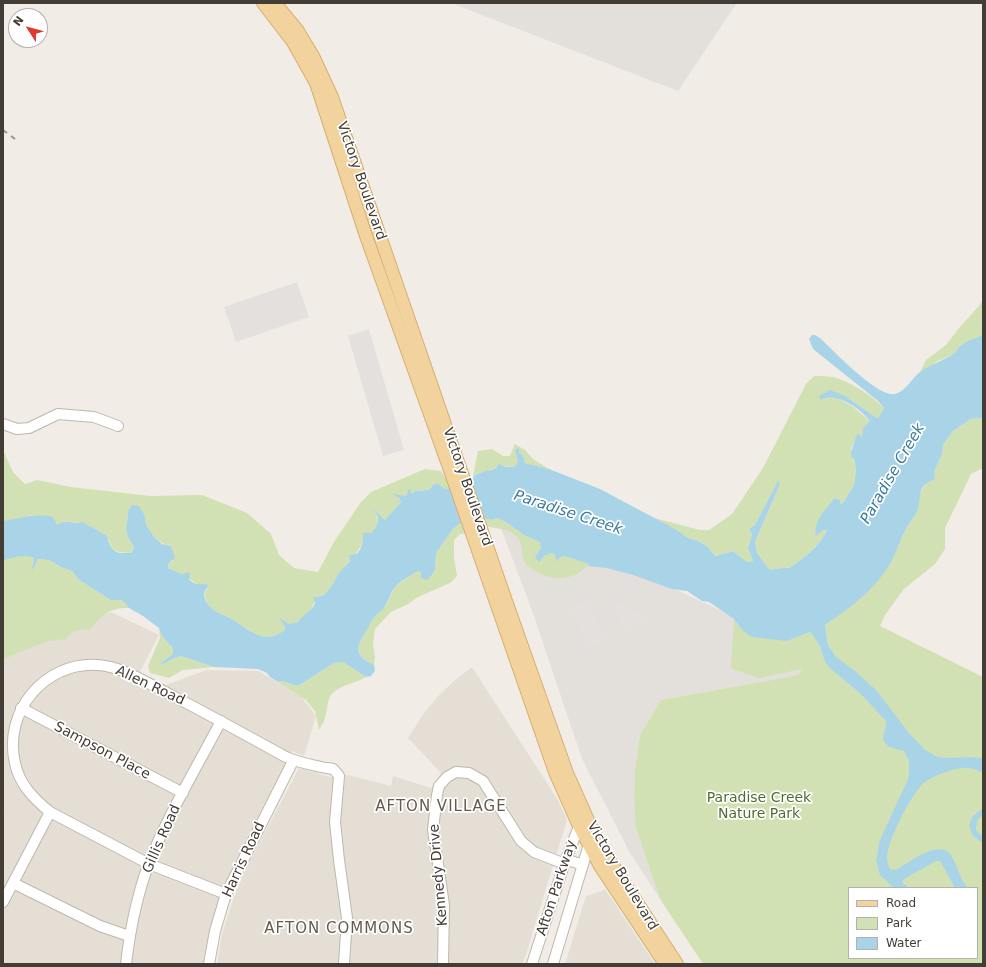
<!DOCTYPE html>
<html>
<head>
<meta charset="utf-8">
<style>
	body { margin:0 }
	#map { position:relative; width:986px; height:967px; overflow:hidden; background:#f1ede6; font-family:"DejaVu Sans",sans-serif }
	canvas { display:block }
	.frame { position:absolute; inset:0; border:4px solid #433d36; pointer-events:none }
	.legend { position:absolute; left:848px; top:887px; width:130px; height:72px; box-sizing:border-box; background:#fff; border:1px solid #b4b1af; margin:0; padding:5px 7px; list-style:none; font-size:12px; color:#433d36 }
	.legend li { display:flex; align-items:center; gap:8px; height:20px }
	.legend b { width:20px; border:1px solid #b4b1af }
	.north { position:absolute; left:8px; top:8px; width:40px; height:40px; box-sizing:border-box; background:#fff; border:1px solid #b4b1af; border-radius:50%; rotate:306deg; font-size:11px; font-weight:700; line-height:16px; text-align:center; color:#433d36 }
	.north::after { content:''; display:block; margin:auto; width:14px; height:18px; background:#e1382e; clip-path:polygon(50% 0,100% 100%,50% 72%,0 100%) }
</style>
</head>
<body>
<div id="map">
<canvas width="986" height="967"></canvas>
<div class="frame"></div>
<ul class="legend">
<li><b style="height:5px;background:#f2d39e"></b>Road</li>
<li><b style="height:11px;background:#d1e1b4"></b>Park</li>
<li><b style="height:11px;background:#a9d4e7"></b>Water</li>
</ul>
<div class="north">N</div>
</div>
<script>
const ctx = document.querySelector('canvas').getContext('2d');
ctx.lineJoin = 'round';
function fillPath(path, color) {
  ctx.fillStyle = color;
  ctx.fill(path, 'evenodd');
}
function trace(path, color, width, dash) {
  ctx.strokeStyle = color;
  ctx.lineWidth = width;
  ctx.lineCap = dash ? 'butt' : 'round';
  ctx.setLineDash(dash || []);
  ctx.stroke(path);
}
function drawText(font, color, halo, rows, align = 'center') {
  ctx.font = font + ' "DejaVu Sans",sans-serif';
  ctx.lineWidth = 3.5;
  ctx.setLineDash([]);
  ctx.textBaseline = 'middle';
  ctx.strokeStyle = halo;
  ctx.fillStyle = color;
  for (const [text, x, y, turn = 0] of rows) {
    ctx.save();
    ctx.translate(x, y);
    ctx.rotate((+turn || 0) * Math.PI / 180);
    ctx.textAlign = isNaN(turn) ? turn : align;
    if (halo) ctx.strokeText(text, 0, 0);
    ctx.fillText(text, 0, 0);
    ctx.restore();
  }
}
fillPath(new Path2D(`
	M111,612L159,635L140,672L166,685L206,670L258,671L301,696L316,716L304,756L292,751L234,864L216,908L208,938L204,964H3V817L5,814L3,812V658L30,640Z
	M472,667L558,800L567,820L523,964H217L222,934L234,897L246,868L299,768L330,777L348,775L391,786L393,776L431,788L441,773L408,738L424,713L438,696L454,681Z
	M605,889L655,964H565L586,896L596,893Z`), '#e4ded5');
fillPath(new Path2D(`
	M451,3H737L678,91Z
	M495,512L522,518L726,613L861,652L793,676L661,700L640,735L635,770L634,800L636,828L660,899L630,853L582,759L534,616Z`), '#e3dfdb');
fillPath(new Path2D(`
	M983,300V334L979,337L963,343L953,354L936,362L933,365L920,372L926,360L946,345L959,328L979,306Z
	M814,376C820,376 827,376 833,377C849,381 873,396 884,408L879,417L877,418L845,396L825,398H837L852,406L870,421L862,439L860,437L855,441L851,448L856,470L854,485L843,503L839,505L840,500L836,498L830,504L823,530H827C820,546 803,559 789,568C782,567 777,570 769,569L757,553L755,542L780,484L778,482L755,525L749,529L752,534L748,548L753,561L747,562L733,551L715,556L708,547L698,541L688,538L677,530L654,518L700,530H709L732,514L763,468L806,384Z
	M983,418V468L971,474L959,499L945,528V549L935,564L904,589L885,615L880,626L983,677V964H703L660,899L636,828L634,800L635,770L640,735L661,700L793,676L799,674L802,669L759,678L733,669L731,666L734,619L743,631L787,641L810,632L819,644L825,662L839,660C828,652 827,638 825,625L847,609L890,563L908,525L917,512L919,497L923,488L934,472L942,454L943,445L953,431L971,419ZM849,888H977V958H849Z
	M515,444L525,450L533,459L549,469L525,463L523,455L519,453V447L515,450L518,462L514,467L502,466L494,468L490,472L478,473L473,476L478,451L492,449L503,456H510Z
	M3,450L13,472L25,484L37,480L71,487L150,496L202,495L247,513L271,534L279,555L294,568L318,572L334,542L361,502L371,492L425,469L441,471L452,488L444,489L433,485L429,490L415,491L413,493L410,492L406,496L399,498L401,502C395,508 391,514 385,520L379,515L376,511L372,510C378,514 378,519 378,525L371,533L364,535C362,551 350,559 341,571C332,582 333,592 316,598C314,608 299,624 289,624L280,620L285,627V630C278,634 271,639 262,636C250,633 242,625 232,619C229,617 225,616 221,614C211,610 198,596 209,587L206,584H197L182,574L168,568V564L173,561L171,546C157,543 153,536 145,525L146,520L128,511C128,518 127,522 126,528C126,535 131,542 134,547L130,553C118,552 112,553 109,540L78,523L65,521L57,525L31,515L25,518L3,521Z
	M483,518L491,520L498,518L509,524L524,535L540,542L542,548L539,562L544,556L552,553L555,555L557,561L560,557L565,556L589,564C574,581 554,582 535,571C532,569 528,567 526,563C520,556 524,544 517,537C509,528 497,529 485,526Z
	M459,524H464L467,533L460,534L454,540V557L457,576L450,583L416,598L408,604L391,612L375,629L373,644L375,657L374,665C362,660 356,653 360,640C365,632 370,623 375,615C379,611 383,609 386,604C391,597 391,592 397,585C403,580 411,576 418,571L421,573L435,570L436,553L453,529Z
	M27,555L34,558L31,570L38,559H42L51,561L61,567L72,571L79,580L111,600H121L124,602L129,608C109,608 102,614 90,630L82,629L73,632L66,639L49,641L32,647L4,659H3V561L14,557Z
	M159,628L162,636L173,648L174,651L173,654L159,664C167,663 173,658 181,656L214,667L183,670L169,678L150,673L148,666L160,638Z
	M339,662H343L366,677C356,683 342,685 334,692C326,698 328,710 325,718C324,722 321,726 319,730L315,711L306,700L278,682L282,681L298,686L334,663Z`), '#d1e1b4');
fillPath(new Path2D(`
	M297,282L309,317L236,342L224,307Z
	M369,329L404,450L383,456L348,336Z
	M590,601L605,641L587,648L572,608Z
	M620,602L646,617L644,620L622,629L613,604Z`), '#e3e0de');
fillPath(new Path2D(`
	M983,334V418L971,419L953,431L943,445L942,454L934,472L935,479C914,486 923,501 916,514C913,518 910,522 907,527C901,538 897,551 891,562C875,590 850,608 825,625L828,645L836,657L855,671L876,690L909,733L924,749L937,757L948,758L968,757L983,758V773C978,770 969,767 962,768C952,769 933,776 925,782C912,792 891,835 888,851C886,857 887,863 890,869L896,870C908,863 939,838 951,855C958,866 959,879 968,888H955L940,861H936L904,879L902,882L909,888H894L880,875L876,860L880,840L909,777V761L904,751L889,747L883,740C883,733 887,728 886,721L861,694L831,669L825,662L819,644L810,632L787,641L752,637L743,631L734,619L709,602L702,601L687,591L672,589L633,575L607,568L588,566L589,564L565,556L560,557L557,562L555,555L552,553L544,556L539,562L535,557L541,548L540,542L524,535L509,524L498,518L491,520L483,518L459,524L453,529L436,553L435,570L428,580L421,578V573L418,571C411,576 403,579 397,585C390,592 389,601 383,609C381,611 378,612 376,615C373,618 370,624 368,628C357,644 352,655 374,665L375,671L371,676L366,677L343,662L334,663L298,686L282,681L278,682L270,677L267,673L258,669L214,667L181,656C172,658 168,663 158,665L173,654V648L162,636L159,628L143,616L129,608L124,602L121,600H111L79,580L72,571L61,567L51,561L42,559H38L31,572L34,558C23,554 14,557 3,561V521C20,518 36,513 53,517L57,525C69,517 72,526 82,522L106,535L111,547L115,551L119,553H131L134,547C131,542 126,535 126,528C127,522 128,518 128,511L132,505L139,506C143,512 146,517 146,525L154,537L162,544L171,546L175,558L168,564V568L182,574L190,572L189,579C194,585 199,584 206,584L209,586C197,596 210,609 221,614C225,616 229,617 232,619C242,625 250,633 262,636C271,639 278,634 285,630V627L279,618L289,624L297,622L313,607L315,603L313,597C327,599 333,583 339,573C342,569 346,565 350,561L349,555C351,555 354,555 356,554C361,552 364,538 363,533H371C380,523 382,517 370,508C377,511 380,516 385,520L401,502L399,498L392,494L406,496L409,489H411L410,492L413,493L415,491L429,490L433,485L437,483L444,489C452,488 464,486 470,480C473,478 474,475 477,474C481,472 483,473 487,470L490,471L497,467L499,464L506,467H514L518,462L515,450L519,447V453L523,455L525,463L549,469L600,489L677,530L688,538L698,541L708,547L715,556L733,551L747,562L753,561L748,548L752,534L749,529L755,525L778,481L780,484L755,542L757,553L769,569C777,570 782,567 789,568C803,559 820,546 827,530H823L816,536C812,523 827,507 835,498L840,500V504L843,503L854,485L856,470L854,459L851,456C851,446 855,444 856,436L859,434L862,438L863,428L870,421C861,409 835,391 821,400L819,396L830,390L845,396L877,418L879,417L884,408L878,401L813,349L809,339L812,335H815L820,338C833,350 878,398 895,394C906,391 912,378 920,372C930,365 944,360 953,354C957,351 959,346 964,343C970,339 977,339 983,334Z
	M983,808V814L977,821L976,830L983,837V843L973,836L969,825L973,816Z`), '#a9d4e7');
const minor = new Path2D(`
	M3,424L17,429L29,428L58,414L94,417L118,426
	M21,708L183,793
	M13,883L100,926L129,936
	M226,894L149,864L50,812C34,799 19,784 15,763C3,712 44,662 97,665C122,666 147,683 169,694C208,714 246,735 284,756C296,762 308,764 321,767C325,768 330,768 333,769C335,771 338,774 339,776L335,822L339,860L347,918L344,964
	M3,902L50,812
	M126,964C130,930 137,895 149,863C168,815 197,767 221,721
	M209,964L215,931L226,894L293,761
	M443,964L444,905L433,830L437,795L439,786L447,777L456,772L469,773L483,781L521,841L534,852L560,862L571,861L583,865
	M532,964L565,862L581,821
	M553,964L590,841`);
const major = new Path2D(`
	M263,3L293,42L316,83L366,236L451,473L555,772L578,824L600,866L665,964
	M275,3L298,31L313,56L332,97L506,601L567,773L592,829L605,853L677,964`);
trace(minor, '#beb7ad', 12);
trace(major, '#d5ae70', 14);
trace(minor, '#fff', 10);
trace(major, '#f2d39e', 12);
trace(new Path2D(`
	M3,130L15,139`), '#959595', 2, [5, 5]);
drawText('14px', '#433d36', '#fff', [
	["Victory Boulevard",361,181,71],
	["Victory Boulevard",467,487,71],
	["Allen Road",150,686,25],
	["Sampson Place",102,751,28],
	["Gillis Road",162,839,-66],
	["Harris Road",244,860,-65],
	["Kennedy Drive",439,875,-95],
	["Victory Boulevard",622,876,59],
	["Afton Parkway",557,888,-72]
]);
drawText('14px', '#4d6e31', '#fff', [
	["Paradise Creek",759,798],
	["Nature Park",759,814]
]);
drawText('italic 15px', '#3a7a9b', '#fff', [
	["Paradise Creek",893,474,-60],
	["Paradise Creek",568,513,18]
]);
ctx.letterSpacing = '1px';
drawText('15px', '#655a4f', '#fff', [
	["AFTON VILLAGE",441,807],
	["AFTON COMMONS",339,929]
]);
ctx.letterSpacing = '0px';
</script>
</body>
</html>
